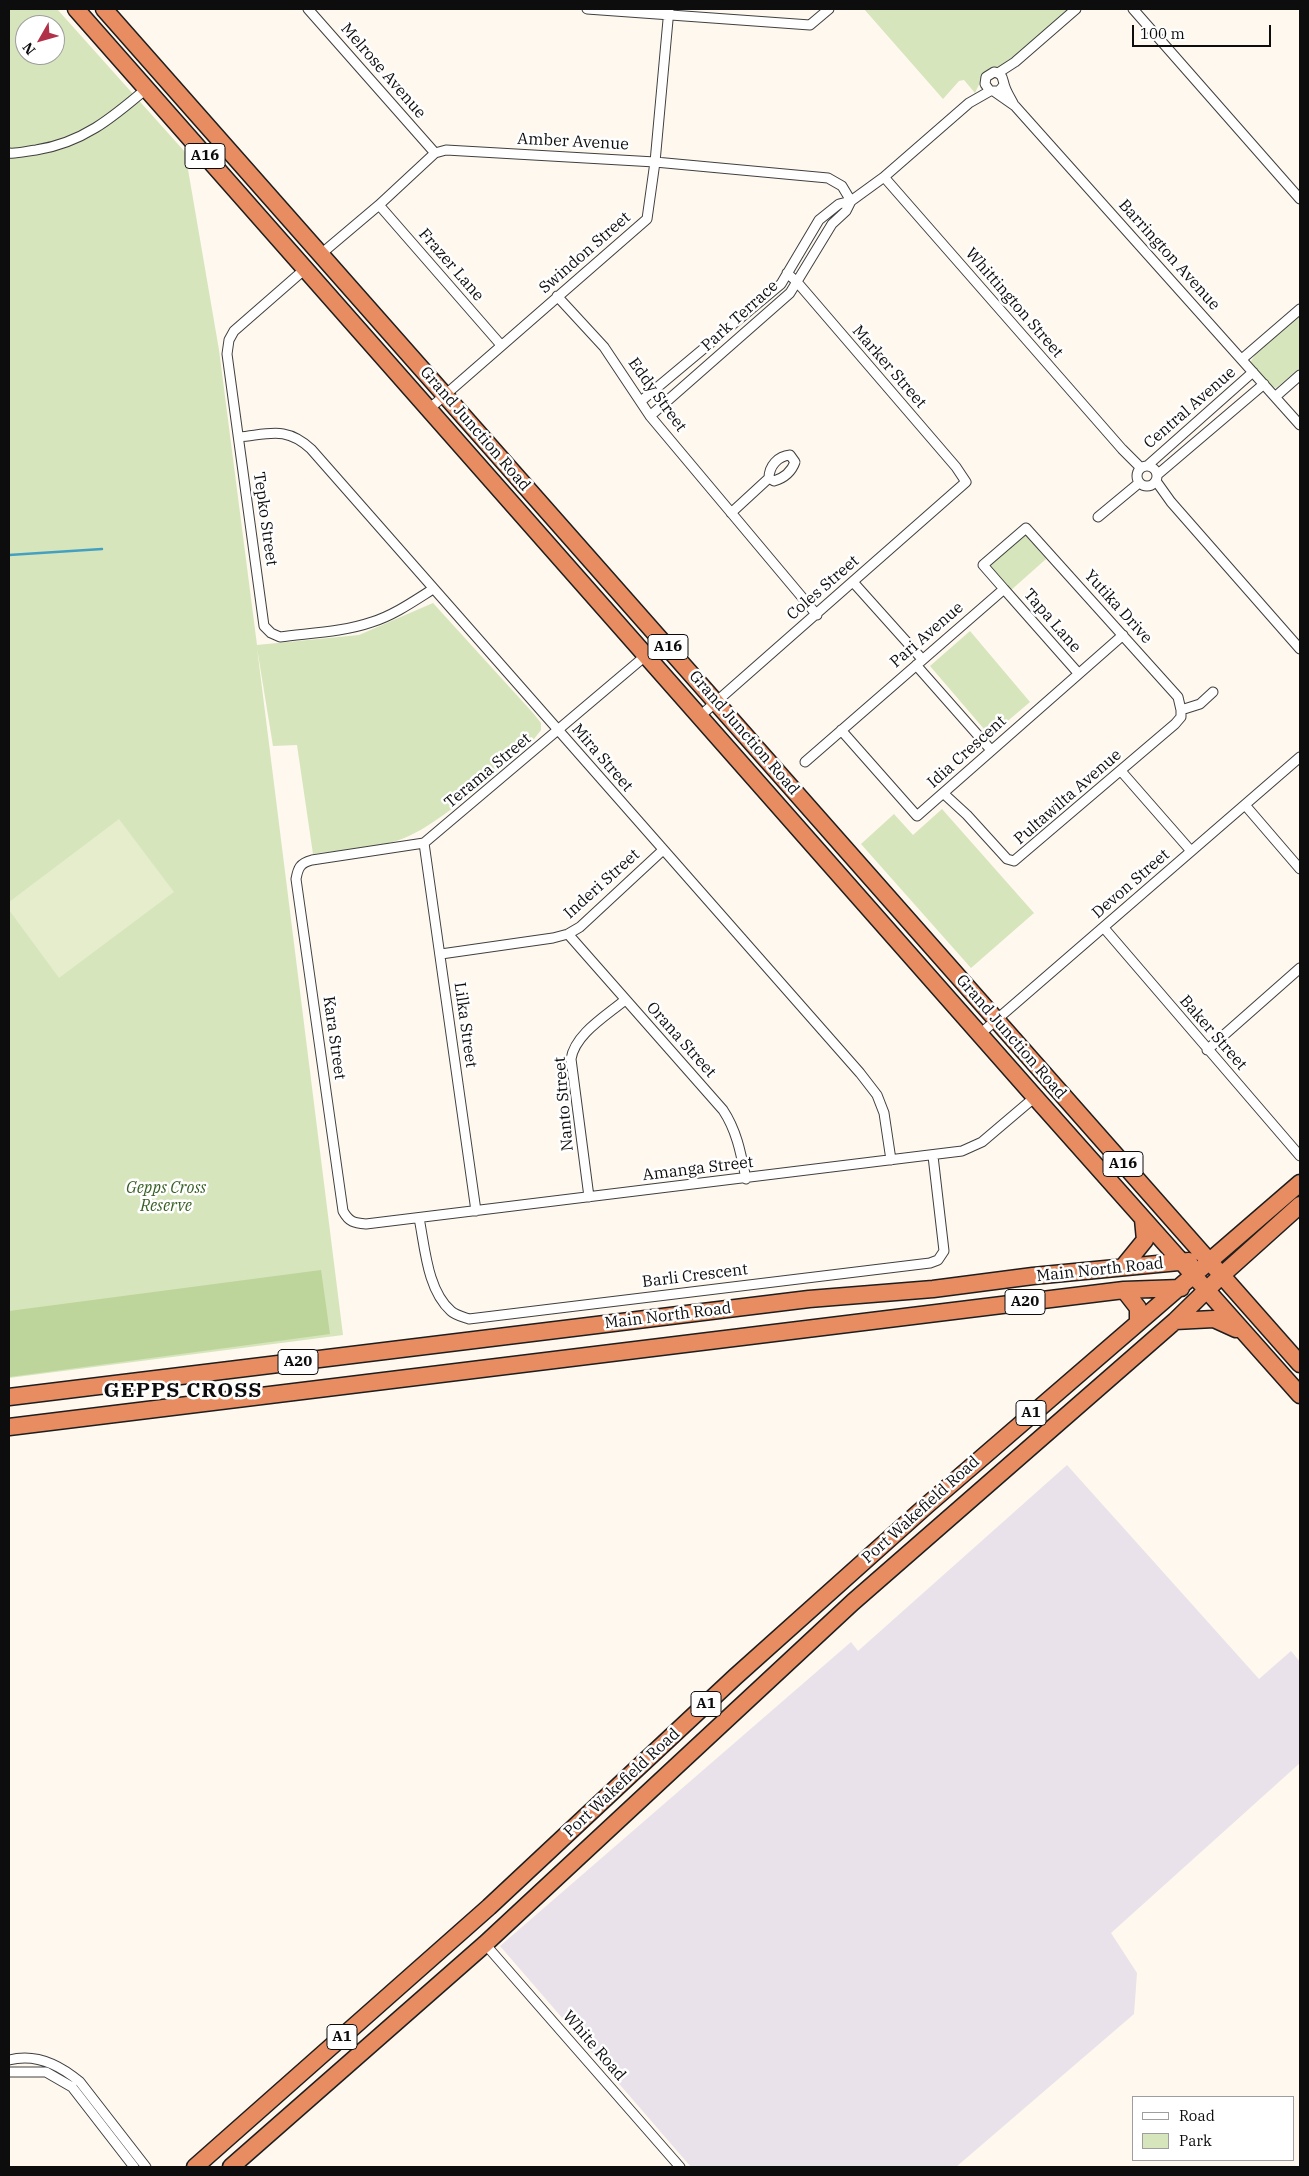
<!DOCTYPE html>
<html>
<head>
<meta charset="utf-8">
<style>
	body { margin:0 }
	#map { position:relative; width:1309px; height:2176px; overflow:hidden; background:#fef8ee; font-family:"IBM Plex Serif",serif }
	canvas { display:block }
	.frame { position:absolute; inset:0; border:10px solid #0d0d0d; pointer-events:none }
	.legend { position:absolute; left:1132px; top:2096px; width:162px; height:65px; box-sizing:border-box; background:#fff; border:1px solid #9e9e9e; margin:0; padding:6px 9px; list-style:none; font-size:15px; color:#0d0d0d }
	.legend li { display:flex; align-items:center; gap:10px; height:25px }
	.legend b { width:25px; border:1px solid #9e9e9e }
	.north { position:absolute; left:15px; top:15px; width:50px; height:50px; box-sizing:border-box; background:#fff; border:1px solid #9e9e9e; border-radius:50%; rotate:232deg; font-size:14px; font-weight:700; line-height:20px; text-align:center; color:#0d0d0d }
	.north::after { content:''; display:block; margin:auto; width:18px; height:22px; background:#b13148; clip-path:polygon(50% 0,100% 100%,50% 72%,0 100%) }
	.scale { position:absolute; left:1132px; top:25px; width:139px; height:22px; box-sizing:border-box; border:2px solid #0d0d0d; border-top:0; padding-left:6px; font-size:15px; line-height:18px; white-space:nowrap; color:#0d0d0d; -webkit-text-stroke:4px #fff; paint-order:stroke }
</style>
</head>
<body>
<div id="map">
<canvas width="1309" height="2176"></canvas>
<div class="frame"></div>
<ul class="legend">
<li><b style="height:6px;background:#fff"></b>Road</li>
<li><b style="height:14px;background:#d6e5bb"></b>Park</li>
</ul>
<div class="north">N</div>
<div class="scale">100 m</div>
</div>
<script>
const ctx = document.querySelector('canvas').getContext('2d');
ctx.lineJoin = 'round';
function fillPath(path, color) {
  ctx.fillStyle = color;
  ctx.fill(path, 'evenodd');
}
function trace(path, color, width, dash) {
  ctx.strokeStyle = color;
  ctx.lineWidth = width;
  ctx.lineCap = dash ? 'butt' : 'round';
  ctx.setLineDash(dash || []);
  ctx.stroke(path);
}
function drawText(font, color, halo, rows, align = 'center') {
  ctx.font = font + ' "IBM Plex Serif",serif';
  ctx.lineWidth = 5;
  ctx.setLineDash([]);
  ctx.textBaseline = 'middle';
  ctx.strokeStyle = halo;
  ctx.fillStyle = color;
  for (const [text, x, y, turn = 0] of rows) {
    ctx.save();
    ctx.translate(x, y);
    ctx.rotate((+turn || 0) * Math.PI / 180);
    ctx.textAlign = isNaN(turn) ? turn : align;
    if (halo) ctx.strokeText(text, 0, 0);
    ctx.fillText(text, 0, 0);
    ctx.restore();
  }
}
fillPath(new Path2D(`
	M1067,1465L1259,1679L1291,1651L1300,1662V1763L1111,1933L1137,1973L1134,2014L956,2167H691L500,1946L851,1642L858,1651Z`), '#e9e2eb');
fillPath(new Path2D(`
	M9,9H57L185,152L219,350L257,645L359,635L433,603L533,713L541,723V730L534,739C501,767 436,830 396,841C370,849 340,850 313,854L297,745L273,746L257,648L343,1335L9,1378ZM25,25H55V55H25Z
	M864,9H1071L1010,62L984,74L975,93L964,80L959,81L943,99Z
	M1300,315V368L1276,388C1265,385 1255,372 1251,361L1255,355Z
	M1024,533L1046,559L1010,591L987,565Z
	M970,631L1030,702L990,736L930,666Z
	M942,809L1034,913L971,968L861,844L894,814L913,835Z`), '#d6e5bb');
fillPath(new Path2D(`
	M321,1270L330,1334L9,1377V1311Z`), '#bdd49b');
fillPath(new Path2D(`
	M119,819L174,892L59,978L9,910V902Z`), '#e6edcc');
trace(new Path2D(`
	M9,555L102,549`), '#44a0c1', 2.5);
const street = new Path2D(`
	M308,9L435,153
	M587,9L810,25L829,9
	M1133,9L1300,199
	M998,73L1015,62L1076,9
	M1004,85L999,91H990L985,84L986,77L994,72C1004,74 1002,79 1005,87C1007,93 1011,99 1014,105
	M995,92L1015,106L1300,425
	M9,153C17,154 27,151 36,150C82,143 112,118 146,89
	M884,177L1122,449L1141,468
	M379,205L501,345
	M321,254L379,205L435,153L446,150L655,162L828,178L842,186L851,201L884,177L969,103L990,91
	M305,269L234,331L229,340L227,354L264,626L271,633L280,637C310,633 343,632 372,622C394,615 414,601 433,589
	M557,296L604,347L650,416L817,615
	M1242,359L1300,309
	M1275,397L1300,375
	M641,401L781,284L819,220L839,204L851,201L846,211L832,224L790,293L650,416
	M429,409L647,219L655,162L669,9
	M239,437C270,434 286,426 311,449L860,1073L877,1095L884,1113L891,1160
	M1137 476a10 10 0 1 1 20 0a10 10 0 1 1-20 0Z
	M1147,466L1253,372
	M1157,475L1264,384
	M1156,481L1171,502L1300,649
	M731,513L769,478C769,466 778,456 790,455L795,462C791,473 784,478 774,481L769,478
	M1098,517L1139,483
	M853,582L922,659
	M1004,589L1079,674
	M663,641L424,843L312,860C300,863 298,868 296,879L343,1211C349,1222 354,1223 366,1224L962,1151L982,1142L1035,1097
	M916,665L991,750
	M700,716L966,482L956,467L797,282L787,273
	M841,730L917,816L1123,635
	M805,762L1004,589L983,565L1026,528L1169,687L1178,697L1181,710
	M1121,771L1191,851
	M943,793L967,815L1007,859L1014,861L1175,724L1181,717V710L1200,704L1213,692
	M1245,805L1300,869
	M424,843L476,1211
	M1104,928L1300,1156
	M568,934L723,1110C737,1131 741,1154 746,1179
	M441,954L553,938L568,934L580,927L663,850
	M980,1034L1300,757
	M1207,1050L1300,968
	M589,1197L571,1059C575,1034 606,1016 625,1000
	M419,1218C425,1247 427,1290 451,1311C455,1315 463,1317 469,1319L930,1263L938,1260L944,1251L933,1156
	M485,1944L680,2167
	M9,2060C35,2053 60,2065 80,2082L146,2167
	M9,2072H46L72,2087L134,2167`);
const highway = new Path2D(`
	M76,9L1035,1097L1300,1395
	M104,9L1300,1364
	M1123,1267L1145,1240L1143,1219
	M1124,1290L1138,1308V1322
	M1175,1321L1214,1319L1236,1329
	M9,1397L809,1299L933,1289L1033,1276L1189,1261
	M9,1427L1124,1290L1181,1288
	M195,2167L489,1907L735,1677L926,1506L1300,1183
	M231,2167L485,1944L853,1602L1175,1321L1222,1275L1300,1205`);
trace(street, '#404040', 11);
trace(highway, '#1e1e1e', 19);
trace(street, '#fff', 9);
trace(highway, '#e88d62', 16);
for (const [x, y, w] of [
	[205,156,40],
	[668,647,40],
	[1123,1164,40],
	[1025,1302,40],
	[298,1362,40],
	[1031,1413,30],
	[706,1704,30],
	[342,2037,30]
]) {
  const box = new Path2D();
  box.roundRect(x - w / 2, y - 12.5, w, 25, 4);
  ctx.fillStyle = '#fff';
  ctx.fill(box);
  trace(box, '#0d0d0d', 1);
}
drawText('bold 15px', '#0d0d0d', null, [
	["A16",205,156],
	["A16",668,647],
	["A16",1123,1164],
	["A20",1025,1302],
	["A20",298,1362],
	["A1",1031,1413],
	["A1",706,1704],
	["A1",342,2037]
]);
drawText('16px', '#0d0d0d', '#fff', [
	["Melrose Avenue",383,71,49],
	["Amber Avenue",573,142,3],
	["Swindon Street",585,253,-41],
	["Barrington Avenue",1169,255,48],
	["Frazer Lane",451,265,49],
	["Whittington Street",1014,303,49],
	["Park Terrace",740,316,-42],
	["Marker Street",889,367,49],
	["Eddy Street",657,395,54],
	["Central Avenue",1190,408,-41],
	["Grand Junction Road",475,429,49],
	["Tepko Street",265,519,82],
	["Coles Street",823,588,-41],
	["Yutika Drive",1118,607,48],
	["Tapa Lane",1052,621,49],
	["Pari Avenue",927,635,-41],
	["Grand Junction Road",744,733,49],
	["Idia Crescent",967,752,-42],
	["Mira Street",602,758,49],
	["Terama Street",488,771,-40],
	["Pultawilta Avenue",1068,797,-41],
	["Inderi Street",602,884,-42],
	["Devon Street",1131,884,-41],
	["Lilka Street",465,1025,82],
	["Baker Street",1213,1033,49],
	["Grand Junction Road",1011,1037,49],
	["Kara Street",334,1038,82],
	["Orana Street",681,1040,48],
	["Nanto Street",564,1104,-95],
	["Amanga Street",698,1169,-7],
	["Main North Road",1100,1270,-6],
	["Barli Crescent",695,1276,-7],
	["Main North Road",668,1316,-7],
	["Port Wakefield Road",921,1510,-42],
	["Port Wakefield Road",622,1783,-43],
	["White Road",594,2046,49]
]);
drawText('italic 16px', '#375f23', '#fff', [
	["Gepps Cross",166,1188],
	["Reserve",166,1206]
]);
ctx.letterSpacing = '1px';
drawText('bold 21px', '#0d0d0d', '#fff', [
	["GEPPS CROSS",183,1391]
]);
ctx.letterSpacing = '0px';
</script>
</body>
</html>
